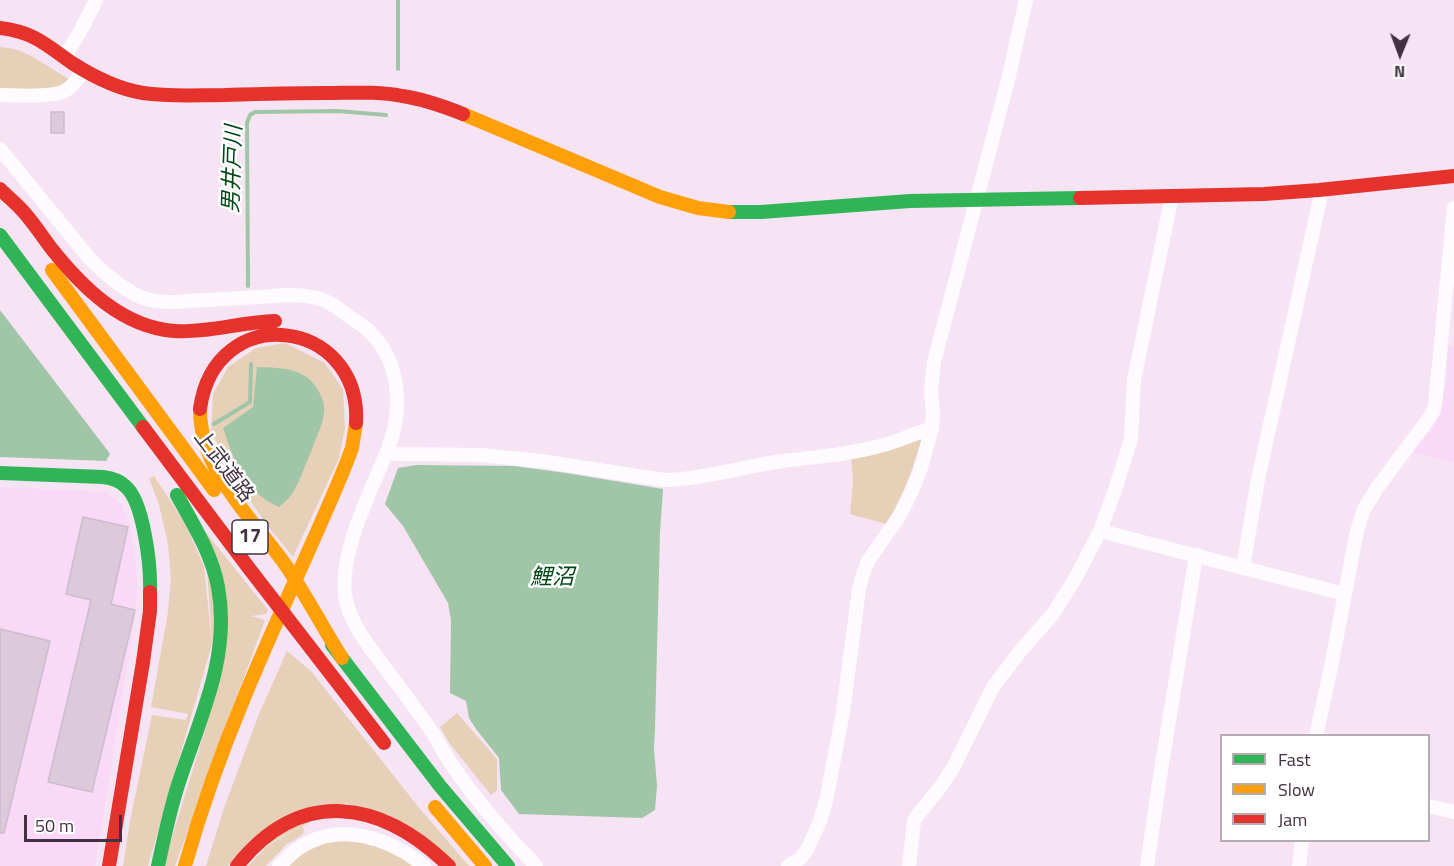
<!DOCTYPE html>
<html>
<head>
<meta charset="utf-8">
<style>
	body { margin:0 }
	#map { position:relative; width:1454px; height:866px; overflow:hidden; background:#f6e4f5; font-family:"Titillium Web",sans-serif }
	canvas { display:block }
	.legend { position:absolute; left:1220px; top:734px; width:210px; height:108px; box-sizing:border-box; background:#fff; border:2px solid #b3adb3; margin:0; padding:8px 10px; list-style:none; font-size:18px; color:#423241 }
	.legend li { display:flex; align-items:center; gap:12px; height:30px }
	.legend b { width:30px; border:2px solid #b3adb3 }
	.north { position:absolute; left:1370px; top:24px; width:60px; height:60px; -webkit-text-stroke:4px #fff; paint-order:stroke; rotate:181deg; font-size:16px; font-weight:700; line-height:24px; text-align:center; color:#423241 }
	.north::after { content:''; display:block; margin:auto; width:21px; height:27px; background:#423241; clip-path:polygon(50% 0,100% 100%,50% 72%,0 100%) }
	.scale { position:absolute; left:24px; top:815px; width:98px; height:27px; box-sizing:border-box; border:3px solid #423241; border-top:0; padding-left:8px; font-size:18px; line-height:21px; white-space:nowrap; color:#423241; -webkit-text-stroke:4px #fff; paint-order:stroke }
</style>
</head>
<body>
<div id="map">
<canvas width="1454" height="866"></canvas>
<ul class="legend">
<li><b style="height:8px;background:#30b455"></b>Fast</li>
<li><b style="height:8px;background:#ff9f0a"></b>Slow</li>
<li><b style="height:8px;background:#e5322d"></b>Jam</li>
</ul>
<div class="north">N</div>
<div class="scale">50 m</div>
</div>
<script>
const ctx = document.querySelector('canvas').getContext('2d');
ctx.lineJoin = 'round';
function fillPath(path, color) {
  ctx.fillStyle = color;
  ctx.fill(path, 'evenodd');
}
function trace(path, color, width, dash) {
  ctx.strokeStyle = color;
  ctx.lineWidth = width;
  ctx.lineCap = dash ? 'butt' : 'round';
  ctx.setLineDash(dash || []);
  ctx.stroke(path);
}
function drawText(font, color, halo, rows, align = 'center') {
  ctx.font = font + ' "Titillium Web","Noto Sans JP",sans-serif';
  ctx.lineWidth = 5;
  ctx.setLineDash([]);
  ctx.textBaseline = 'middle';
  ctx.strokeStyle = halo;
  ctx.fillStyle = color;
  for (const [text, x, y, turn = 0] of rows) {
    ctx.save();
    ctx.translate(x, y);
    ctx.rotate((+turn || 0) * Math.PI / 180);
    ctx.textAlign = isNaN(turn) ? turn : align;
    if (halo) ctx.strokeText(text, 0, 0);
    ctx.fillText(text, 0, 0);
    ctx.restore();
  }
}
fillPath(new Path2D(`
	M1448,346L1454,347V463L1412,452L1433,428L1441,412L1447,378Z
	M0,487L106,492L122,505L130,527L136,563L137,587L136,611L95,866H0Z`), '#fad8f8');
fillPath(new Path2D(`
	M0,47C27,48 45,66 69,79L63,85L58,88L0,90Z
	M285,343L325,363L343,389L345,428L339,458L293,557L267,525L229,470L211,430L213,394L228,367L256,348Z
	M922,438C913,468 903,497 886,524L850,514L853,482L851,456Z
	M154,476L185,523L204,566L212,644L148,866H123L130,821L152,715L186,720L188,714L151,707L168,612L171,579L168,544L159,505L149,478Z
	M204,530L268,610L266,614L251,616L265,620L175,866H163L216,695Z
	M287,651L311,671L416,804L469,866H456L346,803L227,866H206L224,808L259,714Z
	M457,713L497,759V790L491,795L450,744L440,727Z
	M303,826L304,832L301,836L287,844L266,866H248L267,846Z
	M340,840C371,842 387,847 413,866H287C305,851 317,845 340,840Z`), '#e6d0b7');
fillPath(new Path2D(`
	M0,310L108,451L110,454L106,461L0,457Z
	M257,367C281,368 305,367 318,390C322,397 325,404 324,412C323,425 315,439 311,452C305,465 300,481 292,494C289,499 283,503 279,507C243,491 235,463 223,428L253,407Z
	M417,465L514,466L566,473L663,489L660,532L655,729L654,748L657,786L655,810L642,818L519,814L501,790L499,758L476,729L469,718L466,701L450,693L451,620L448,603L403,526L385,504L398,468Z`), '#a1c6a7');
trace(new Path2D(`
	M398,69V0
	M248,286L247,123L250,115L255,112L338,111L386,115
	M214,424L250,402L251,364`), '#a1c6a7', 4);
const building = new Path2D(`
	M51,112H64V133H51Z
	M83,517L128,527L111,604L135,610L92,792L48,782L91,600L66,594Z
	M0,629L50,641L4,833H0Z`);
fillPath(building, '#dccadb');
trace(building, '#ccbdcc', 1.5);
trace(new Path2D(`
	M65,57L82,28L96,0
	M0,95C17,95 57,99 69,88C75,83 80,76 84,70
	M0,149L90,259C105,274 123,290 143,298C153,302 165,302 175,302C203,300 230,299 257,297C275,296 294,293 312,297C327,299 339,309 351,318C357,322 364,326 369,331C403,364 403,414 386,454C369,496 337,556 346,601C352,625 368,645 382,664C396,682 409,700 423,719C434,733 442,750 452,765C476,801 506,834 536,866
	M387,452L395,454L481,455L541,461L664,480C702,479 738,468 776,462C809,457 843,456 876,447C895,443 913,434 932,428
	M1100,531L1345,594
	M1243,568L1258,479L1320,199V190
	M1316,736L1331,667L1357,531L1364,509L1377,488L1427,421L1433,412L1435,405L1454,208
	M1428,806L1454,812
	M279,866C285,861 290,855 296,850C336,820 389,837 424,866
	M788,866L800,859L807,850L820,821L826,801L843,712L859,589L863,574L868,561L900,515L911,493L920,471L932,428L933,414L931,390L934,362L1008,80L1026,0
	M909,866L914,821L917,816L942,785L953,768L993,687L1021,650L1053,614L1076,577L1100,531L1116,487L1131,439L1134,380L1172,196
	M1147,866L1161,770L1195,562L1198,555
	M1299,866L1302,840`), '#fefbfe', 14);
trace(new Path2D(`
	M729,212H761L910,201L1080,198
	M0,235L143,427
	M0,473L103,477C111,478 119,480 125,486C144,501 151,568 150,592
	M332,645L440,786L508,866
	M158,866C164,838 170,809 179,782C200,718 231,656 218,587C212,554 193,524 177,495`), '#30b455', 14);
trace(new Path2D(`
	M463,114L660,197L698,208L729,212
	M52,270L214,490
	M200,409C200,473 253,518 287,567C307,597 323,628 342,658
	M435,807L485,866
	M185,866C201,809 221,753 244,698C276,619 314,543 346,464L352,448L356,423`), '#ff9f0a', 14);
trace(new Path2D(`
	M0,28C34,32 46,45 72,63C94,77 118,89 143,93C170,97 198,95 225,95C258,94 292,93 325,93C351,93 377,91 402,96C423,99 443,106 463,114
	M0,189C7,196 14,202 20,208C32,220 41,235 51,248C82,287 122,327 174,331C208,333 241,322 275,321
	M1080,198L1264,194L1319,190L1454,176
	M200,409C215,299 362,318 356,423
	M143,427L248,567L384,743
	M109,866L143,662L150,611V592
	M237,866C301,786 381,800 449,866`), '#e5322d', 14);
for (const [x, y, w] of [
	[250,537,36]
]) {
  const box = new Path2D();
  box.roundRect(x - w / 2, y - 17, w, 34, 4.5);
  ctx.fillStyle = '#fff';
  ctx.fill(box);
  trace(box, '#423241', 1.5);
}
drawText('bold 20px', '#423241', null, [
	["17",250,537]
]);
drawText('21px', '#423241', '#fff', [
	["上武道路",223,467,53]
]);
drawText('italic 22px', '#004818', '#fff', [
	["男井戸川",234,169,-88],
	["鯉沼",552,579]
]);
</script>
</body>
</html>
